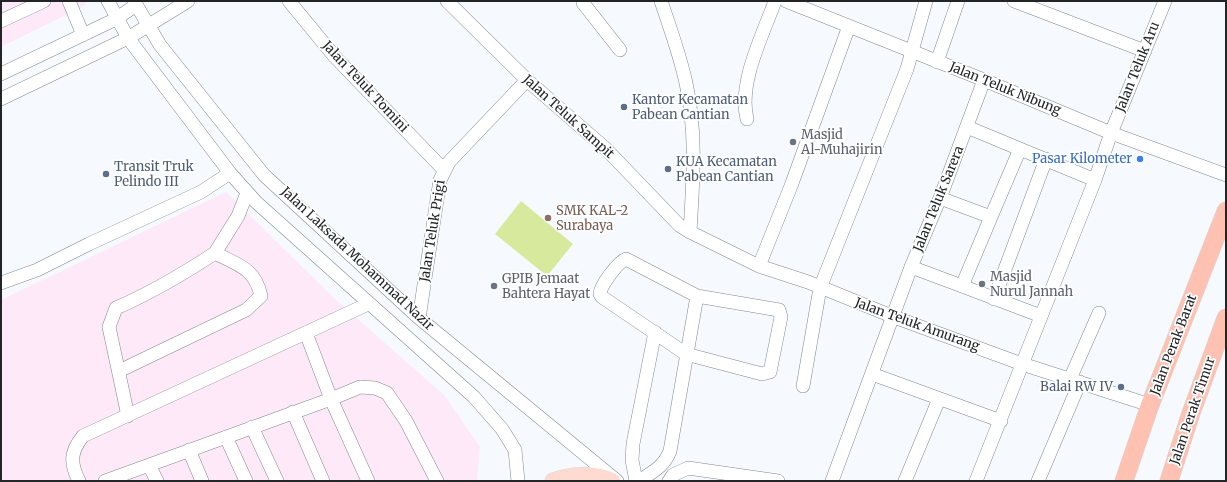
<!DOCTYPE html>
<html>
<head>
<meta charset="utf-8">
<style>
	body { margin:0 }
	#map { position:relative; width:1227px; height:482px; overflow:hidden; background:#f6fafe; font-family:Merriweather,serif }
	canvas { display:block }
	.frame { position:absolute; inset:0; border:2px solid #222426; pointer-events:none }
</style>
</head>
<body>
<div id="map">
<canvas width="1227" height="482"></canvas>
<div class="frame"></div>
</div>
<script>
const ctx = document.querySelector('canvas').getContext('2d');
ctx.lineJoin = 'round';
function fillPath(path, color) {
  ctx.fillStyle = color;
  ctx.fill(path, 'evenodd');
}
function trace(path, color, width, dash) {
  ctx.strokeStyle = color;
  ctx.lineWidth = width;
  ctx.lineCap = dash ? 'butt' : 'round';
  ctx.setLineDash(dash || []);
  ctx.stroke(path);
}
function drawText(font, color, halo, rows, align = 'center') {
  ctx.font = font + ' Merriweather,serif';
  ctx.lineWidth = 3.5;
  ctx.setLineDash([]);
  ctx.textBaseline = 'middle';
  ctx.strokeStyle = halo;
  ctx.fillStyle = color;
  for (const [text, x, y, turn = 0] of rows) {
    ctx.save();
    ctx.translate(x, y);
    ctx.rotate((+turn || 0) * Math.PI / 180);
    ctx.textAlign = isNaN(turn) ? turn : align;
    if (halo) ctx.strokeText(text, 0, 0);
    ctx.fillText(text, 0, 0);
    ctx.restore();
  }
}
fillPath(new Path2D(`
	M1,1H85L86,5L1,47Z
	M226,192L335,299L445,396L480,447L477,481H1V300Z`), '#fde9f8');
fillPath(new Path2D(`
	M521,201L573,244L547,276L495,234Z`), '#d6e99d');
const minor = new Path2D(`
	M69,1L83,35
	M108,1L128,38L230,173L256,202L474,397L502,429L515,450L518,481
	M134,1L160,45L264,175L419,318L617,481
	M289,1L335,57L444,170
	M447,1L527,80L606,149L679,225L690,232L759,266L808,282L894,317L1022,364L1150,405
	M661,1C670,28 680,55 686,83C697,133 693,181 690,232
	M786,1L984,80L1111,133L1226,175
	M1014,1L1145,51
	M583,3L620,50
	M1,21L44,1
	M937,62L958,1
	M1,74L116,19L136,5
	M1,99L128,38L188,1
	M747,119C738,82 763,35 775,1
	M967,127L1020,149L991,217
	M1020,149L1095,180
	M940,198L991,217L962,286L1041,316
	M215,253L238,216L247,193
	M626,259L697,296L779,310L781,317L770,372L762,374L686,354L602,297L600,294C600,286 618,262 626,259Z
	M759,266L791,186L849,26
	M911,267L962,286
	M1,283L37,270L89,244L201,192L230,173
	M994,299L1046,159
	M419,318L440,180L449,162L527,80
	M306,333L331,399L368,481
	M119,371L246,310L261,296C255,268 238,265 215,253C183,274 151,293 116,308L109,327L128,416
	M872,374L1001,421
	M1070,379L1099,313
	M803,386L820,288L907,69L926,1
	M293,412L323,481
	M252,427L277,481
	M226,437L246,481
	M189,450L202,481
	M149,465L157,481
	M79,481C70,463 70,452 83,436L368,304
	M105,481L331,399L360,387L375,388L387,393L406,421L437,481
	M636,481L632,460L633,444L655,332
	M639,481C652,472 664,467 670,451L697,296
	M669,481L673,475L688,468L778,481
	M832,481L911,267L940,198L984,80
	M905,481L939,399
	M976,481L1095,180L1111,133L1165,1
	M1038,481L1080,382`);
const major = new Path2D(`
	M553,481C571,474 594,473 612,481`);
const highway = new Path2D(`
	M1124,481L1150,405L1226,211
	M1169,481L1191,413L1226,318`);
trace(minor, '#82888e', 14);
trace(major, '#d7d8d8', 17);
trace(highway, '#d7d8d8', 19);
trace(minor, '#fff', 13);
trace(major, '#ffdad0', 16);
trace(highway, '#ffc1b1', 18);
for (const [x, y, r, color] of [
	[624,107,4,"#5c6f8a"],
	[793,142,4,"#6b7280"],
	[1140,159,4,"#3f7fe0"],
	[668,169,4,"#5c6f8a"],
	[106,174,4,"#5c6f8a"],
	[548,218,4,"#8d6e63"],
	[982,284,4,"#6b7280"],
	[494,286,4,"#6b7280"],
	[1121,387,4,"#5c6f8a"]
]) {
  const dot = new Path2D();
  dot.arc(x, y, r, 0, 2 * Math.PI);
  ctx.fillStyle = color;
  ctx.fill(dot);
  trace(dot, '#fff', 1.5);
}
drawText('13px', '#222426', '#fff', [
	["Jalan Teluk Aru",1138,67,-68],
	["Jalan Teluk Tomini",365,87,47],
	["Jalan Teluk Nibung",1005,89,22],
	["Jalan Teluk Sampit",568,117,42],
	["Jalan Teluk Sarera",939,199,-68],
	["Jalan Teluk Prigi",433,231,-81],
	["Jalan Laksada Mohammad Nazir",357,259,43],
	["Jalan Teluk Amurang",917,325,20],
	["Jalan Perak Barat",1174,345,-69],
	["Jalan Perak Timur",1193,411,-71]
]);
drawText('13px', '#4e5e75', '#fff', [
	["Kantor Kecamatan",632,100],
	["Pabean Cantian",632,115],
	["KUA Kecamatan",676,162],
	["Pabean Cantian",676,177],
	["Transit Truk",114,167],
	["Pelindo III",114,182],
	["Balai RW IV",1113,387,"right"]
], 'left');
drawText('13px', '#5b616d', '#fff', [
	["Masjid",801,135],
	["Al-Muhajirin",801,150],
	["Masjid",990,277],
	["Nurul Jannah",990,292],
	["GPIB Jemaat",502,279],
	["Bahtera Hayat",502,294]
], 'left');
drawText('13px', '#366cbe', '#fff', [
	["Pasar Kilometer",1132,159]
], 'right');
drawText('13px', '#785e54', '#fff', [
	["SMK KAL-2",556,211],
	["Surabaya",556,226]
], 'left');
</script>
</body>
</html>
